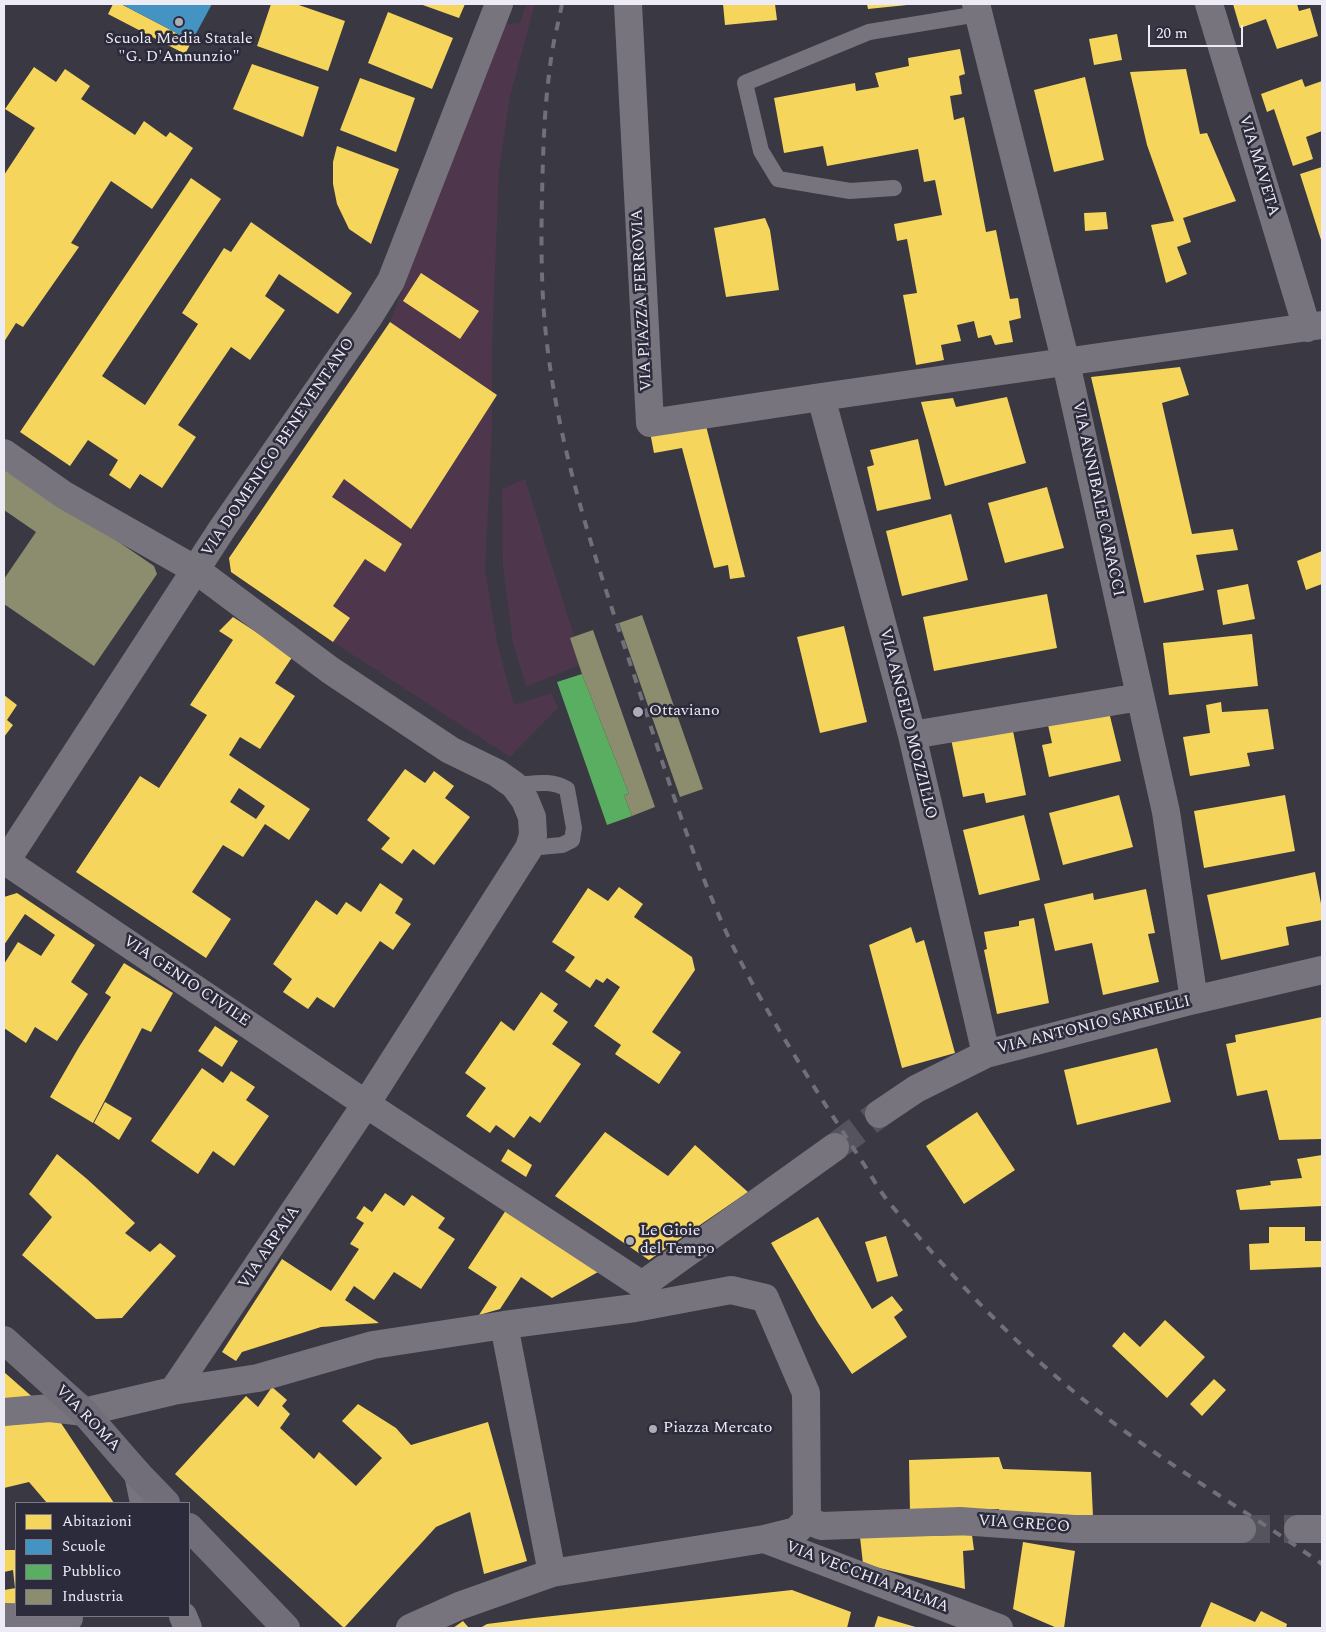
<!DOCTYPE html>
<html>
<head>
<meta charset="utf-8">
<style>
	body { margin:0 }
	#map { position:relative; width:1326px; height:1632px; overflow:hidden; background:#3a3842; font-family:Spectral,serif }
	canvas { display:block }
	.frame { position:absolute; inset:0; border:5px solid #ecebf6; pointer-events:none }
	.legend { position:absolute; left:15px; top:1502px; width:175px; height:115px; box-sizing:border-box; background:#2c2b3b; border:1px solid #797886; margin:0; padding:6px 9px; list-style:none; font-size:15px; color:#ecebf6 }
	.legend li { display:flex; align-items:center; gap:10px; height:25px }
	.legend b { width:25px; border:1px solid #797886 }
	.scale { position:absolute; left:1148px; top:25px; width:95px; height:22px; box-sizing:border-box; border:2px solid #ecebf6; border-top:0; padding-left:6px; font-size:15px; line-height:18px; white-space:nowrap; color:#ecebf6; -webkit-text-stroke:4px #2c2b3b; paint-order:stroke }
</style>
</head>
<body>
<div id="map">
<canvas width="1326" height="1632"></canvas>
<div class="frame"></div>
<ul class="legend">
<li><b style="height:14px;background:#f6d55c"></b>Abitazioni</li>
<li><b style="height:14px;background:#4393c3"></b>Scuole</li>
<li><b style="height:14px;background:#5aae61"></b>Pubblico</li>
<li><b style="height:14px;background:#8c8c6e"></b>Industria</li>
</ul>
<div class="scale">20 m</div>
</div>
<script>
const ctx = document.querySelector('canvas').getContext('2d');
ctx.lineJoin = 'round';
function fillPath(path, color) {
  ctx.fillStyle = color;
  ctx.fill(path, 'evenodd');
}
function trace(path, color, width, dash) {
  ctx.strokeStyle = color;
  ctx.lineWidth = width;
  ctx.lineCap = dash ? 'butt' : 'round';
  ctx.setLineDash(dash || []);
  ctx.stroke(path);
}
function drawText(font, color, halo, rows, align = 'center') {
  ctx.font = font + ' Spectral,serif';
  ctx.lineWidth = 5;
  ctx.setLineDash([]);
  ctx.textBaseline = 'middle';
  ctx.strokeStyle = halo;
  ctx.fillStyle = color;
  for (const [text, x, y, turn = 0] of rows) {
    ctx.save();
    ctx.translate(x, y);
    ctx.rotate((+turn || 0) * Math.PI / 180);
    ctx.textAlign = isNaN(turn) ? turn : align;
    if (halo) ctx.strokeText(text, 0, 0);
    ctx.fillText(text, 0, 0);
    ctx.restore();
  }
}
fillPath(new Path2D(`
	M526,4H535L510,96L499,170L492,346V430L485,570L497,642L514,705L551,693L558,708L510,757L333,642L231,572L229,558L390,322L505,24L520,23Z
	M525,479L574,636L571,638L579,665L526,687L513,643L503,567L502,489Z`), '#4e374c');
fillPath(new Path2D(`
	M113,4H121L192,41L185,54L108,14Z
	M271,4H296L345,21L328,71L257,46Z
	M420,4H465L459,18Z
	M723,4H775L777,20L725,25Z
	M867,4H907V5L868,9Z
	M1233,4H1297L1299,11L1310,8L1318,36L1277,49L1266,19L1240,28Z
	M388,12L453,38L432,89L368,63Z
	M1117,34L1122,60L1094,65L1089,39Z
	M960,49L965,74L959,76L962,94L950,96L954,120L964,117L986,232L996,230L1010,299L1018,298L1021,318L1009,321L1013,342L995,345L991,335L978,338L974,321L957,325L961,341L941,345L944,360L916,365L903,295L917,293L907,239L897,241L894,224L942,215L935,180L924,182L918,149L827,166L823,146L784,153L774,98L855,83L856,91L879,87L875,73L909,66L908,58Z
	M252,64L319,87L303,137L233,109Z
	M34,67L56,82L65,69L90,86L81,99L135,135L144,121L166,137L170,132L193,148L152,209L111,181L71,243L79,247L23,327L16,323L4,342V175L35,128L5,109Z
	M1186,69L1200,134L1207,133L1236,201L1183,218L1191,242L1177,247L1187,274L1166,283L1151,225L1174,221L1147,145L1130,72Z
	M1085,77L1104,160L1054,172L1034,90Z
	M360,78L415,98L396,152L340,130Z
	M1302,79L1305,87L1322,81V131L1306,137L1313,159L1293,166L1274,109L1267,112L1261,94Z
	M337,146L399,169L371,244L349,229L337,204L333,184V162Z
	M1322,167V243L1300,174Z
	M191,178L221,199L102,376L145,405L198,324L182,313L224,248L231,252L251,222L352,293L338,314L279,274L265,296L285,310L250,360L231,347L178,425L196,437L162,488L140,474L130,489L109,475L118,460L88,440L70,466L20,432Z
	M1106,212L1108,229L1085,231L1084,213Z
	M765,218L770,230L779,290L726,297L714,228Z
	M421,273L479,311L460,339L403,301Z
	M390,322L497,395L411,529L344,479L332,497L402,544L385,572L365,559L333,606L350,618L333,642L231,572L229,558Z
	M1180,367L1189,395L1162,403L1192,534L1233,529L1238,550L1196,555L1204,590L1144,603L1091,377Z
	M1007,397L1026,463L945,486L921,402L953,398L956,407Z
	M705,422L745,577L730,579L728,565L714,568L682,448L654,453L649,427Z
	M918,439L931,499L877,511L867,467L874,465L870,450Z
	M1047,487L1064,548L1005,563L988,503Z
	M951,514L968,580L902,596L886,531Z
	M1322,551V584L1306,590L1297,561Z
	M1248,584L1255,619L1223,625L1217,590Z
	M1047,594L1057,648L934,671L923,617Z
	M233,617L293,656L275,683L295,696L260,749L240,737L229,755L310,809L289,840L265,824L243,857L223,845L192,892L231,919L206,958L76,872L140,776L159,788L207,715L190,705L233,640L219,631ZM239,788L265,806L256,819L230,802Z
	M844,626L867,722L820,733L797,637Z
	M1252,634L1258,686L1169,695L1163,643Z
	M4,695L17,705L7,720L13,725L4,737Z
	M1221,702L1222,712L1268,709L1274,749L1247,753L1250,766L1190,776L1183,737L1210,733L1206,705Z
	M1109,712L1121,761L1049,777L1042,745L1052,743L1048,725Z
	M1012,726L1026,795L986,803L984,793L963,797L951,739Z
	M405,769L425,783L434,771L454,786L445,798L470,817L434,865L413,849L402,864L381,849L390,838L367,820Z
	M1119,795L1133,847L1063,865L1049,813Z
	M1285,795L1295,851L1204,868L1194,811Z
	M1024,815L1040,880L979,895L963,830Z
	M1315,872L1322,909V920L1286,927L1289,945L1221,960L1207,895Z
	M380,883L403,899L395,913L411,924L393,950L380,941L334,1008L317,997L308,1009L283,992L292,979L273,964L316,900L337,915L346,902L361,912Z
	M619,887L643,904L634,917L692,957L695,970L652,1032L681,1052L659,1084L615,1054L621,1045L594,1026L620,987L607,978L603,983L596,979L590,988L565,971L575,957L552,942L588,888L608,901Z
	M1146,889L1155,933L1148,934L1159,982L1103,995L1092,943L1055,951L1044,904L1093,893L1094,900Z
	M17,893L95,945L71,982L88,994L57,1041L35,1027L26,1043L4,1028V964L18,942L41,956L55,935L25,914L4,945V897Z
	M1034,918L1049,1003L997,1014L984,950L987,949L984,932L1019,926V921Z
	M911,927L916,943L924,940L955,1053L902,1068L869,945Z
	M124,963L173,993L151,1032L142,1028L93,1123L50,1097L79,1047L111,997L105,993Z
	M541,992L558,1004L553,1011L568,1022L552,1044L581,1064L540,1123L530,1116L514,1138L496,1125L490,1133L466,1116L486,1088L465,1073L501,1021L514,1031Z
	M1322,1017V1139L1279,1140L1267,1090L1237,1096L1226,1044L1236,1042L1235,1035Z
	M215,1026L238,1041L222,1067L198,1051Z
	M1157,1048L1171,1102L1077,1125L1064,1070Z
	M202,1068L223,1083L231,1071L255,1087L246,1100L269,1116L234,1166L213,1151L198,1174L151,1141Z
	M105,1102L132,1118L119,1140L94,1123Z
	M977,1112L1015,1170L964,1204L926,1146Z
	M605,1132L668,1176L695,1145L748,1192L649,1260L555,1196Z
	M508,1149L532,1165L526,1177L501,1161Z
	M57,1154L87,1179L135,1223L125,1233L150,1252L160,1243L176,1256L122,1318L96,1319L22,1255L52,1217L29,1194Z
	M1322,1155V1206L1240,1210L1236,1190L1271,1185L1270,1181L1302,1178L1297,1159Z
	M385,1193L404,1206L412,1195L445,1218L438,1228L455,1239L421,1289L394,1272L374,1300L354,1286L345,1300L379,1323L321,1327L242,1352L236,1361L222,1352L282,1259L331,1291L359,1249L350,1244L364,1223L356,1218L364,1206L372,1212Z
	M506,1210L598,1272L552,1298L521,1277L500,1309L479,1315L497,1287L468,1268Z
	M818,1217L872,1309L892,1296L903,1310L894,1317L907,1337L852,1374L818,1323L771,1243Z
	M1269,1227H1305V1241H1322V1267L1250,1270L1249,1244L1269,1243Z
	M886,1236L898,1276L877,1282L865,1242Z
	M1165,1320L1205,1357L1167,1398L1112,1346L1124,1332L1140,1347Z
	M4,1372L37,1401L4,1405Z
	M1214,1379L1226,1390L1202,1416L1190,1404Z
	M272,1387L287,1400L282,1406L290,1414L280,1428L314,1459L319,1452L356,1486L382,1458L342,1421L358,1404L396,1428L411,1445L488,1422L527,1561L484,1574L470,1512L436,1527L344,1628L175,1474L246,1396L258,1407Z
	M55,1414L114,1503H47L29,1482L4,1488V1420Z
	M999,1457L1003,1469L1091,1472L1093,1517L1000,1520L999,1509L910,1512L909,1460Z
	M972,1535L974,1550L963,1551L965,1589L863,1564L860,1537Z
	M1023,1542L1075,1551L1064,1628H1057L1013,1609Z
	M4,1550H16V1588H15L13,1570L4,1572Z
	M16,1588V1606L4,1607V1590Z
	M792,1590L851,1612L847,1628H480L487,1624L534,1618Z
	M1211,1602L1255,1622L1261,1611L1287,1624L1286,1628H1200Z
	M878,1616L919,1628H874Z
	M463,1621L469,1628H453Z`), '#f6d55c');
fillPath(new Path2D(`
	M121,4H212L192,41Z`), '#4393c3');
fillPath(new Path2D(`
	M582,674L629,794L624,795L632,816L607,825L557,682Z`), '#5aae61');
fillPath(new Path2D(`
	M4,464L154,566L157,574L94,666L4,604V579L36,532L4,510Z
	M642,615L703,789L680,797L619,623Z
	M593,630L655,807L632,816L624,795L629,794L582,674L570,638Z`), '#8c8c6e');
trace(new Path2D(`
	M835,1147L879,1114
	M1242,1529H1298`), '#55535d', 28, [28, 14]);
trace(new Path2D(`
	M894,188L850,191L778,179L761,151L745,83L869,32L978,14
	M514,785C532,784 551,779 567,789L574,828L572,840L562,845L529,848`), '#78747e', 16);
trace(new Path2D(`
	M628,4L650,423L821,397L1322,325
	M976,4L1066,363L1166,812L1194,1000
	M1209,4L1307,328
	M821,397L912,735L986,1054
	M4,453L64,495L196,570L330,670L450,750L497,773L514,785L525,800L532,817L533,835L529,848L366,1104L173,1391
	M912,735L1140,697
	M4,860L366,1104L642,1285
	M4,864L222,529L368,318L391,281L499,4
	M879,1114L916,1089L986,1054L1194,1000L1322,970
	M642,1285L835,1147
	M504,1325L552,1573
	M4,1412L50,1408L84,1412L173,1391L258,1378L373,1345L504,1325L635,1308L731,1290L765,1298L806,1393L807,1520L796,1531L764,1539L552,1573L459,1606L410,1628
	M138,1474L144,1503
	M807,1520L821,1526L960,1521L1074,1529H1242
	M1298,1529H1322
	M764,1539L999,1628
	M183,1616L188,1628
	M4,1617L69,1618`), '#78747e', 28);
trace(new Path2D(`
	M4,1340L84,1412L138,1474L166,1503
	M189,1527L286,1628`), '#716d79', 28);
trace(new Path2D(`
	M562,4C558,25 552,46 550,67C544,110 543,154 542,197C541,246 541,295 547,344C560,455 596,561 631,666C661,756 688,849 728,936C757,997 794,1055 830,1112C842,1130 853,1148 865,1166C873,1179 881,1193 891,1205C958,1284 1031,1362 1115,1424C1182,1474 1254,1516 1322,1564`), '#716f78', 4, [9, 9]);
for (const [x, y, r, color] of [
	[179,22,5,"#aeacb7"],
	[638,712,6,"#aeacb7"],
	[630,1241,5,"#aeacb7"],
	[653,1429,5,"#aeacb7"]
]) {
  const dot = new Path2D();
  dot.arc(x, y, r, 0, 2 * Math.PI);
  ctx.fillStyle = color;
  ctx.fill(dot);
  trace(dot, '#2c2b3b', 2);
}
drawText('16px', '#ecebf6', '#2c2b3b', [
	["Scuola Media Statale",179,40,"center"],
	["\"G. D'Annunzio\"",179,58,"center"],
	["Ottaviano",649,712],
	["Le Gioie",640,1232],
	["del Tempo",640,1250],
	["Piazza Mercato",663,1429]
], 'left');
drawText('16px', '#ecebf6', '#2c2b3b', [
	["VIA MAVETA",1258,166,73],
	["VIA PIAZZA FERROVIA",643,300,-93],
	["VIA DOMENICO BENEVENTANO",279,448,-56],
	["VIA ANNIBALE CARACCI",1097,499,78],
	["VIA ANGELO MOZZILLO",907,724,76],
	["VIA GENIO CIVILE",186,982,34],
	["VIA ANTONIO SARNELLI",1094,1026,-14],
	["VIA ARPAIA",270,1248,-56],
	["VIA ROMA",87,1419,46],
	["VIA GRECO",1024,1525,4],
	["VIA VECCHIA PALMA",867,1578,21]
]);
</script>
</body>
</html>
